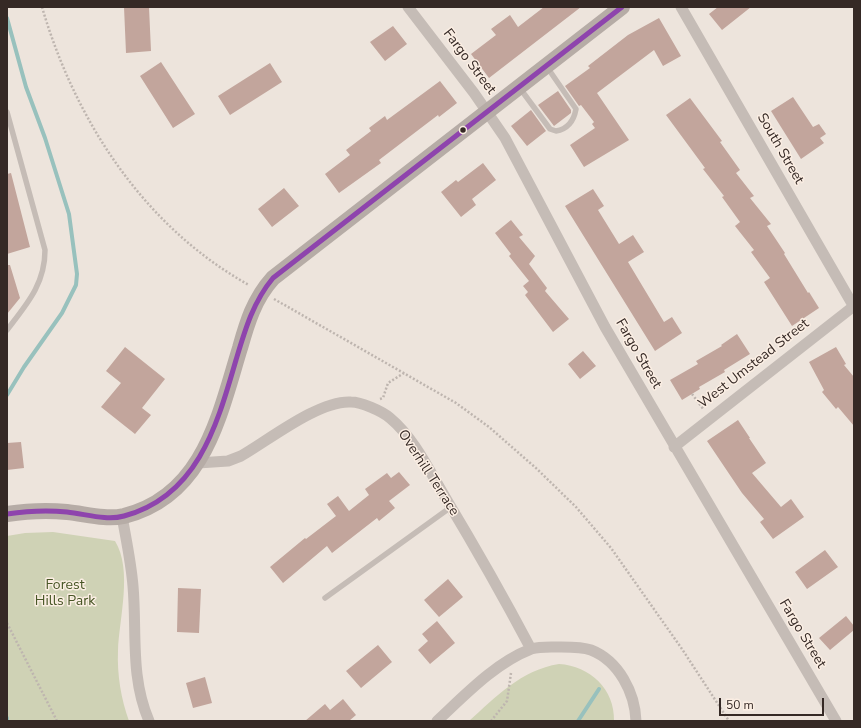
<!DOCTYPE html>
<html>
<head>
<meta charset="utf-8">
<style>
	body { margin:0 }
	#map { position:relative; width:861px; height:728px; overflow:hidden; background:#ede4dc; font-family:"Nunito Sans",sans-serif }
	canvas { display:block }
	.frame { position:absolute; inset:0; border:8px solid #352925; pointer-events:none }
	.scale { position:absolute; left:719px; top:698px; width:105px; height:18px; box-sizing:border-box; border:2px solid #352925; border-top:0; padding-left:5px; font-size:12px; line-height:14px; white-space:nowrap; color:#352925; -webkit-text-stroke:3px #fbeee3; paint-order:stroke }
</style>
</head>
<body>
<div id="map">
<canvas width="861" height="728"></canvas>
<div class="frame"></div>
<div class="scale">50 m</div>
</div>
<script>
const ctx = document.querySelector('canvas').getContext('2d');
ctx.lineJoin = 'round';
function fillPath(path, color) {
  ctx.fillStyle = color;
  ctx.fill(path, 'evenodd');
}
function trace(path, color, width, dash) {
  ctx.strokeStyle = color;
  ctx.lineWidth = width;
  ctx.lineCap = dash ? 'butt' : 'round';
  ctx.setLineDash(dash || []);
  ctx.stroke(path);
}
function drawText(font, color, halo, rows, align = 'center') {
  ctx.font = font + ' "Nunito Sans",sans-serif';
  ctx.lineWidth = 3;
  ctx.setLineDash([]);
  ctx.textBaseline = 'middle';
  ctx.strokeStyle = halo;
  ctx.fillStyle = color;
  for (const [text, x, y, turn = 0] of rows) {
    ctx.save();
    ctx.translate(x, y);
    ctx.rotate((+turn || 0) * Math.PI / 180);
    ctx.textAlign = isNaN(turn) ? turn : align;
    if (halo) ctx.strokeText(text, 0, 0);
    ctx.fillText(text, 0, 0);
    ctx.restore();
  }
}
fillPath(new Path2D(`
	M53,532L115,541C133,570 119,619 118,651C117,674 121,699 129,721H7V536L25,533Z
	M559,664C590,666 615,689 614,721H469C496,697 521,670 559,664Z`), '#cfd2b5');
trace(new Path2D(`
	M7,18L26,87L45,138L69,214L77,274L76,285L62,313L24,367L7,395
	M7,718V721
	M578,721L599,689`), '#98c1bd', 4);
fillPath(new Path2D(`
	M124,7H149L151,51L126,53Z
	M544,7H581L489,78L471,54L496,35L491,29L510,15L518,27Z
	M718,7H751L722,30L709,14Z
	M659,18L681,56L663,66L654,50L597,93L629,140L584,167L570,145L595,128L592,124L594,122L581,105L579,106L565,86L590,68L588,66L628,35Z
	M393,26L407,44L385,61L370,42Z
	M161,62L195,114L173,128L140,76Z
	M270,63L282,82L230,115L218,96Z
	M440,81L457,103L439,117L438,115L379,160L381,163L339,193L325,174L350,155L346,150L371,131L369,128L385,116L387,120Z
	M558,91L571,110V113L554,126L538,105Z
	M793,97L813,127L819,124L826,134L820,138L824,143L801,159L771,111Z
	M690,98L722,141L720,142L740,170L736,173L754,196L750,198L771,224L767,226L785,253L784,254L808,293L809,292L819,308L792,326L764,282L770,278L751,252L754,250L735,226L740,222L722,197L724,196L703,169L705,168L666,115Z
	M531,110L546,131L527,146L511,126Z
	M483,163L496,180L472,199L476,205L461,217L441,192L456,180L458,182Z
	M11,173L30,247L7,254V174Z
	M284,188L299,206L272,227L258,209Z
	M593,189L604,206L598,210L619,244L633,235L644,252L628,262L664,322L672,317L682,333L655,351L565,206Z
	M511,220L523,235L519,237L535,256L529,264L547,288L545,291L569,319L553,332L525,295L528,292L523,286L529,281L509,256L511,254L495,233Z
	M7,265H10L20,298L7,314Z
	M737,334L750,354L724,370L725,372L699,387L700,389L682,400L670,380L698,364L696,361L722,346L721,345Z
	M125,347L165,379L142,408L151,415L135,434L101,407L121,383L106,371Z
	M836,347L846,364L844,365L854,377V426L838,407L836,409L822,392L824,390L809,362Z
	M583,351L596,366L580,379L568,364Z
	M738,420L750,438H749L766,463L752,473L781,507L791,499L804,517L773,539L760,522L764,519L742,493L707,441Z
	M21,442L24,468L7,470V443Z
	M399,472L410,485L389,501L395,508L379,521L377,518L332,553L327,546L283,583L270,567L305,538L306,539L336,516L327,504L338,496L349,511L369,495L365,489L387,473L391,478Z
	M825,550L838,567L807,589L795,572Z
	M448,579L463,597L439,617L424,600Z
	M178,588L201,589L199,633L177,632Z
	M846,616L854,626V630L830,650L819,638Z
	M437,621L455,643L430,664L418,650L428,641L422,634Z
	M378,645L392,662L361,688L346,671Z
	M205,677L212,703L193,708L186,683Z
	M343,699L356,715L349,721H305L325,704L330,710Z`), '#c2a59c');
trace(new Path2D(`
	M42,7C75,120 144,227 249,285
	M274,299L456,403L489,427L537,469L576,507L611,548L682,649L729,721
	M692,394L704,410
	M380,399L383,398L388,383L404,373
	M7,623L57,721
	M491,721L507,701L511,673`), '#beb5af', 2.5, [2, 2]);
trace(new Path2D(`
	M519,87L550,129L556,131C568,129 574,120 576,109L547,67
	M7,112L45,250C45,284 27,304 7,330
	M325,598L451,507`), '#c5bcb6', 5.5);
trace(new Path2D(`
	M408,7L474,93L505,138L605,327L836,721
	M681,7L854,307
	M674,447L854,306
	M198,463L228,461L241,456C269,440 319,400 351,402C361,402 382,411 390,418C414,438 429,470 445,497C475,547 504,598 531,649
	M122,516C126,539 131,562 133,586C137,632 130,677 149,721
	M437,721C465,695 495,663 531,649C541,646 551,647 561,647C571,647 583,647 591,650C619,661 635,693 636,721`), '#c5bcb6', 11);
trace(new Path2D(`
	M7,514C27,511 47,510 67,512C86,514 105,520 124,516C204,496 219,416 240,348C247,323 254,299 273,278L622,7`), '#b6aca6', 16);
trace(new Path2D(`
	M7,514C27,511 47,510 67,512C86,514 106,521 124,516C198,496 217,425 236,360C245,330 253,302 273,278L622,7`), '#8e44ad', 5);
for (const [x, y, r, color] of [
	[463,130,3.5,"#352925"]
]) {
  const dot = new Path2D();
  dot.arc(x, y, r, 0, 2 * Math.PI);
  ctx.fillStyle = color;
  ctx.fill(dot);
  trace(dot, '#fbeee3', 1.5);
}
drawText('14px', '#352925', '#fbeee3', [
	["Fargo Street",469,62,53],
	["South Street",780,149,60],
	["Fargo Street",638,354,60],
	["West Umstead Street",754,364,-38],
	["Overhill Terrace",428,473,57],
	["Fargo Street",802,634,59]
]);
drawText('14px', '#485626', '#fbeee3', [
	["Forest",65,586],
	["Hills Park",65,602]
]);
</script>
</body>
</html>
